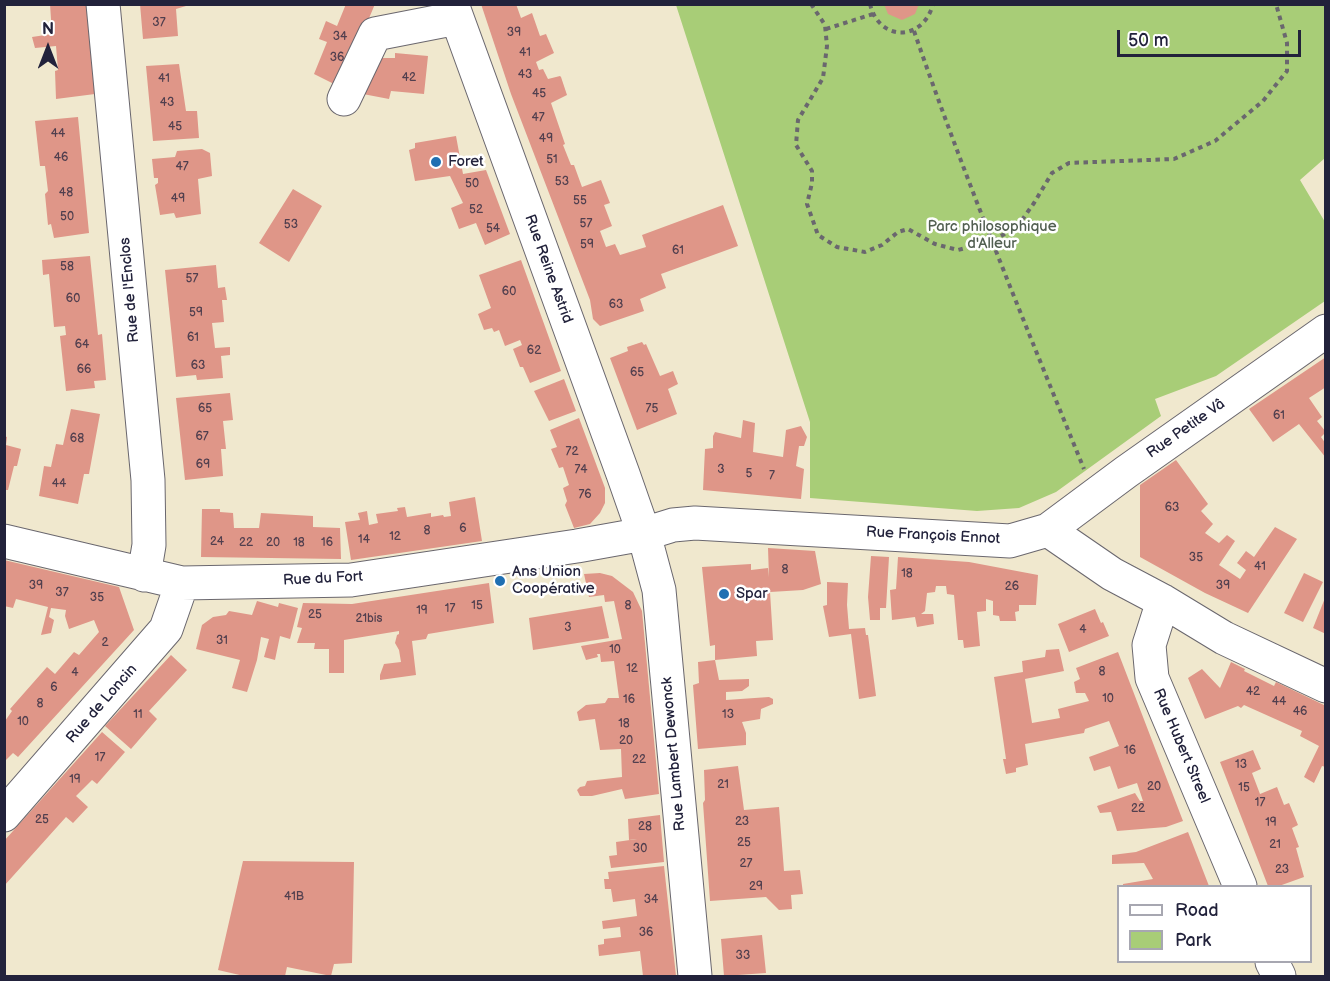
<!DOCTYPE html>
<html>
<head>
<meta charset="utf-8">
<style>
	body { margin:0 }
	#map { position:relative; width:1330px; height:981px; overflow:hidden; background:#f0e8ce; font-family:"Balsamiq Sans",sans-serif }
	canvas { display:block }
	.frame { position:absolute; inset:0; border:6px solid #22223b; pointer-events:none }
	.legend { position:absolute; left:1117px; top:885px; width:195px; height:78px; box-sizing:border-box; background:#fff; border:2px solid #a7a7b1; margin:0; padding:8px 10px; list-style:none; font-size:18px; color:#22223b }
	.legend li { display:flex; align-items:center; gap:12px; height:30px }
	.legend b { width:30px; border:2px solid #a7a7b1 }
	.north { position:absolute; left:18px; top:18px; width:60px; height:60px; -webkit-text-stroke:4px #fff; paint-order:stroke; rotate:0deg; font-size:16px; font-weight:700; line-height:24px; text-align:center; color:#22223b }
	.north::after { content:''; display:block; margin:auto; width:21px; height:27px; background:#22223b; clip-path:polygon(50% 0,100% 100%,50% 72%,0 100%) }
	.scale { position:absolute; left:1117px; top:30px; width:184px; height:27px; box-sizing:border-box; border:3px solid #22223b; border-top:0; padding-left:8px; font-size:18px; line-height:21px; white-space:nowrap; color:#22223b; -webkit-text-stroke:4px #fff; paint-order:stroke }
</style>
</head>
<body>
<div id="map">
<canvas width="1330" height="981"></canvas>
<div class="frame"></div>
<ul class="legend">
<li><b style="height:8px;background:#fff"></b>Road</li>
<li><b style="height:16px;background:#a8cd77"></b>Park</li>
</ul>
<div class="north">N</div>
<div class="scale">50 m</div>
</div>
<script>
const ctx = document.querySelector('canvas').getContext('2d');
ctx.lineJoin = 'round';
function fillPath(path, color) {
  ctx.fillStyle = color;
  ctx.fill(path, 'evenodd');
}
function trace(path, color, width, dash) {
  ctx.strokeStyle = color;
  ctx.lineWidth = width;
  ctx.lineCap = dash ? 'butt' : 'round';
  ctx.setLineDash(dash || []);
  ctx.stroke(path);
}
function drawText(font, color, halo, rows, align = 'center') {
  ctx.font = font + ' "Balsamiq Sans",sans-serif';
  ctx.lineWidth = 5;
  ctx.setLineDash([]);
  ctx.textBaseline = 'middle';
  ctx.strokeStyle = halo;
  ctx.fillStyle = color;
  for (const [text, x, y, turn = 0] of rows) {
    ctx.save();
    ctx.translate(x, y);
    ctx.rotate((+turn || 0) * Math.PI / 180);
    ctx.textAlign = isNaN(turn) ? turn : align;
    if (halo) ctx.strokeText(text, 0, 0);
    ctx.fillText(text, 0, 0);
    ctx.restore();
  }
}
fillPath(new Path2D(`
	M676,5H1325V158L1300,180L1325,222V301L1216,376L1155,399L1161,416L1056,492L1019,508L977,511L810,498V422Z`), '#a8cd77');
fillPath(new Path2D(`
	M50,4H87L95,94L56,99L55,71L58,70L56,46L35,48L32,37L52,34Z
	M140,4H186V6L176,9L178,36L143,39Z
	M346,4H375L340,87L314,74L327,42L319,39L326,21L337,26Z
	M481,4H516L521,18L532,13L540,36L546,34L554,53L536,62L539,70L543,69L548,79L560,76L561,77L567,95L551,103L565,144L563,145L571,165H574L582,187L601,180L610,203L604,205L612,226L600,231L606,247L615,244L620,255L646,247L642,235L723,205L738,246L661,274L666,288L640,299L644,311L600,326L593,319L590,300L511,94Z
	M884,4H919L915,14L902,20L888,14Z
	M395,53L428,56L424,94L391,91L389,99L363,94L374,58H395Z
	M179,64L186,111H197L199,138L153,141L146,66Z
	M78,117L89,233L54,238L51,224L48,225L45,194L48,191L45,166H40L35,121Z
	M456,136L463,174L486,170L510,234L485,245L476,223L459,229L451,208L463,203L450,176L415,181L409,150L415,148V143Z
	M202,149L210,153L212,176L198,179L201,214L176,218L174,213L160,215L155,185L158,183V178H154L152,159L175,157L177,151Z
	M293,189L322,206L289,262L259,243Z
	M90,256L98,335L102,334L106,380L94,381L95,388L66,391L60,336L66,335L65,326L54,327L49,274L43,275L42,260Z
	M521,260L561,371L530,383L523,367H520L513,349L522,345L520,340L505,346L499,330L494,332L492,328L484,330L478,314L491,308L479,275Z
	M216,265L218,288L225,287L227,300H222L224,322L212,323L215,348L230,347V355L221,356L223,378L197,380L196,375L176,377L165,270Z
	M642,342L644,345L646,344L660,376L673,371L678,384L668,389L677,414L637,430L610,358L628,351L627,347Z
	M1326,357V387L1309,398L1322,417L1317,421L1326,432L1321,437L1326,444V458L1299,424L1273,442L1249,409Z
	M564,379L576,411L549,421L534,391Z
	M230,393L233,420L223,421L226,449H221L223,476L185,480L176,398Z
	M71,409L100,414L89,474H84L78,504L39,496L44,466L51,467L56,444L63,445Z
	M579,418L605,488V503L600,513L590,524L574,528L565,505L567,501L563,488L569,485L563,467L559,468L551,449L557,447L550,430Z
	M743,420L755,423L753,452L783,457L786,430L801,426L807,437L804,446H799L796,466L804,469L801,499L703,490L705,449L713,448V436L715,432L741,438Z
	M4,436L7,437L6,445L21,449L17,466H14L8,490H4Z
	M1176,460L1208,504L1201,511L1213,524L1205,533L1219,543L1227,535L1235,541L1219,565L1240,579L1246,570L1237,563L1246,551L1254,557L1275,527L1297,539L1248,613L1205,593L1140,557V485Z
	M475,497L482,541L351,560L345,522L360,520L358,513L367,511L369,525L378,523L376,514L398,511L397,508L405,507L407,517L431,513V517L443,515L444,517L451,516L449,502Z
	M202,509H220V512L233,513L234,528H259L261,513L313,516V527L340,528L341,559L201,557Z
	M768,548L815,551L821,584L803,590L770,592L773,640L756,641L757,656L715,660L719,680L749,679V686L742,691L726,692V700L769,697L773,699V704L761,709L760,719L742,722L746,733V745L698,749L693,685L699,683L698,662L715,660V645L710,646L702,567L751,564V570L768,568L769,577Z
	M871,556L889,557L886,608H880V620H870L868,597Z
	M898,557L969,562L1038,575L1036,605H1019V611L1015,612L1016,621H1000L999,616L993,615V601L986,599V611L977,612L980,646L964,648L963,640H958L954,595L947,594L946,586H936L935,592L927,593L925,611L921,614H933L934,624L917,627L915,617L892,620L890,590L896,589Z
	M4,560L119,587L134,630L18,757L13,753L5,761V721L12,711L10,709L47,667L55,674L74,652L79,655L99,632L94,620L69,629L65,616L66,610L51,608L49,617L54,620L51,633L41,635L48,607L16,599L13,608L4,606Z
	M600,573L612,576L633,592L642,611L659,794L625,799L622,789L592,796H580L577,790L580,787L585,786L587,781L622,777L621,749L600,750L595,719L579,721L577,712L586,705L605,703L608,698H619L614,661L601,662L600,654H597L598,657L586,660L581,646L622,639L614,601L605,602L604,595L589,597L584,574Z
	M1304,573L1323,582L1303,622L1284,613Z
	M827,582L848,583L847,605L849,629L865,628L866,635H868L876,696L859,699L851,634L829,637L823,606L827,605Z
	M489,583L494,623L428,634L426,639L412,641L416,675L380,680V675L384,664L401,662L399,650L395,643L397,635L399,634V631L344,640V673H329V649H314L315,643H297L302,628L297,627L303,603L352,604Z
	M1325,598H1326V634L1313,628Z
	M257,601L278,607L279,603L298,608L290,639L280,636L275,660L264,657L269,639L261,637L257,660L247,692L232,688L240,660L196,649L202,625L213,617L226,615L229,611L252,615Z
	M602,606L609,638L533,650L529,618Z
	M1095,609L1101,623L1103,622L1109,636L1069,652L1058,624Z
	M1059,649L1064,671L1025,679L1032,723L1060,718L1058,709L1089,701L1085,693H1076L1074,682L1080,679L1076,668L1118,652L1183,821L1166,827L1117,831L1111,812L1100,813L1097,806L1135,793L1140,801H1143L1137,783L1118,789L1110,766L1094,771L1089,757L1119,746L1109,721L1085,729L1084,733L1025,744L1028,765L1016,768V772L1006,774L1003,759H1006L994,677L1023,672L1022,661L1045,657L1046,650Z
	M171,655L187,670L149,711L157,719L131,749L105,726Z
	M1231,662L1245,669L1244,671L1274,686L1276,682L1326,706V767L1322,766L1314,783L1304,777L1319,746L1300,736L1302,731L1244,705L1241,708L1238,706L1205,719L1188,678L1202,669L1220,688Z
	M102,732L125,752L97,784L92,780L76,796L88,807L73,823L66,817L4,886V841Z
	M1253,750L1261,769L1252,773L1260,794L1277,787L1284,805L1289,803L1298,825L1292,828L1299,847L1296,848L1304,877L1279,886H1268L1220,762Z
	M738,766L744,810L779,807L784,871L800,870L803,894L791,895L792,909L779,910L766,897L710,901L703,803L705,800L704,770Z
	M660,815L664,862L611,868L609,856L617,855L616,842L637,839L629,840L628,819Z
	M1188,832L1209,886H1123V884L1153,879L1144,863L1112,864V855L1136,852Z
	M243,861L354,862L352,963L334,964L331,976L287,967L285,976H244L218,970Z
	M664,866L676,976H643L640,951L599,956L598,945L604,944V939L621,937L620,927L603,929L602,921L637,916L635,899L613,902L611,889H605L604,879H609L608,872Z
	M762,935L766,973L724,976L721,939Z`), '#df9688');
const minor = new Path2D(`
	M103,4L148,480L149,545L144,575
	M452,4L623,474L644,534L659,590L695,976
	M344,99L375,34L457,18
	M1048,530L1112,574L1163,601L1224,638L1326,686
	M4,541L182,583L351,580L577,546L644,534L673,525L695,523L1010,541L1048,530L1126,472L1326,331
	M1163,601L1149,645L1152,678L1240,886
	M4,815L166,629L182,583
	M1272,962L1279,976`);
trace(minor, '#6a676e', 35);
trace(new Path2D(`
	M811,4L825,25L827,46L823,78L798,120L796,145L812,171V183L807,204L818,235L837,247L865,252L882,245L898,232L908,229L935,244L958,250L992,241L1017,227L1034,203L1052,173L1069,163L1174,159L1215,141L1263,101L1287,71V43L1276,4
	M870,4C879,42 923,42 933,4
	M826,29L873,14
	M914,31C965,179 1025,324 1084,469`), '#6a676e', 4, [4.5, 4.5]);
trace(minor, '#fff', 33);
for (const [x, y, r, color] of [
	[436,162,6,"#1f6fb2"],
	[500,581,6,"#1f6fb2"],
	[724,594,6,"#1f6fb2"]
]) {
  const dot = new Path2D();
  dot.arc(x, y, r, 0, 2 * Math.PI);
  ctx.fillStyle = color;
  ctx.fill(dot);
  trace(dot, '#fff', 2);
}
drawText('12px', '#513f4e', null, [
	["37",159,23],
	["39",514,33],
	["34",340,37],
	["41",525,53],
	["36",337,58],
	["43",525,75],
	["42",409,78],
	["41",164,79],
	["45",539,94],
	["43",167,103],
	["47",538,118],
	["45",175,127],
	["44",58,134],
	["49",546,139],
	["46",61,158],
	["51",552,160],
	["47",182,167],
	["53",562,182],
	["50",472,184],
	["48",66,193],
	["49",178,199],
	["55",580,201],
	["52",476,210],
	["50",67,217],
	["57",586,224],
	["53",291,225],
	["54",493,229],
	["59",587,245],
	["61",678,251],
	["58",67,267],
	["57",192,279],
	["60",509,292],
	["60",73,299],
	["63",616,305],
	["59",196,313],
	["61",193,338],
	["64",82,345],
	["62",534,351],
	["63",198,366],
	["66",84,370],
	["65",637,373],
	["65",205,409],
	["75",652,409],
	["61",1279,416],
	["67",202,437],
	["68",77,439],
	["72",572,452],
	["69",203,465],
	["74",581,470],
	["3",721,470],
	["5",749,474],
	["7",772,476],
	["44",59,484],
	["76",585,495],
	["63",1172,508],
	["6",463,529],
	["8",427,531],
	["12",395,537],
	["14",364,540],
	["24",217,542],
	["22",246,543],
	["20",273,543],
	["18",299,543],
	["16",327,543],
	["35",1196,558],
	["41",1260,567],
	["8",785,570],
	["18",907,574],
	["39",36,586],
	["39",1223,586],
	["26",1012,587],
	["37",62,593],
	["35",97,598],
	["15",477,606],
	["8",628,606],
	["17",450,609],
	["19",422,611],
	["25",315,615],
	["21bis",369,619],
	["3",568,628],
	["4",1083,630],
	["31",222,641],
	["2",105,643],
	["10",615,650],
	["12",632,669],
	["8",1102,672],
	["4",75,673],
	["6",54,688],
	["42",1253,692],
	["10",1108,699],
	["16",629,700],
	["44",1279,702],
	["8",40,704],
	["46",1300,712],
	["11",138,715],
	["13",728,715],
	["10",23,722],
	["18",624,724],
	["20",626,741],
	["16",1130,751],
	["17",100,758],
	["22",639,760],
	["13",1241,765],
	["19",75,780],
	["21",723,785],
	["20",1154,787],
	["15",1244,788],
	["17",1260,803],
	["22",1138,809],
	["25",42,820],
	["23",742,822],
	["19",1271,823],
	["28",645,827],
	["25",744,843],
	["21",1275,845],
	["30",640,849],
	["27",746,864],
	["23",1282,870],
	["29",756,887],
	["41B",294,897],
	["34",651,900],
	["36",646,933],
	["33",743,956]
]);
drawText('15px', '#22223b', '#fff', [
	["Foret",448,162],
	["Ans Union",512,572],
	["Coopérative",512,589],
	["Spar",736,594]
], 'left');
drawText('15px', '#515e50', '#fff', [
	["Parc philosophique",992,227],
	["d'Alleur",992,244]
]);
drawText('15px', '#22223b', '#fff', [
	["Rue Reine Astrid",548,269,70],
	["Rue de l'Enclos",130,290,-95],
	["Rue Petite Vâ",1186,429,-35],
	["Rue François Ennot",933,536,3],
	["Rue du Fort",323,579,-3],
	["Rue de Loncin",102,704,-49],
	["Rue Hubert Streel",1181,746,67],
	["Rue Lambert Dewonck",674,754,-95]
]);
</script>
</body>
</html>
